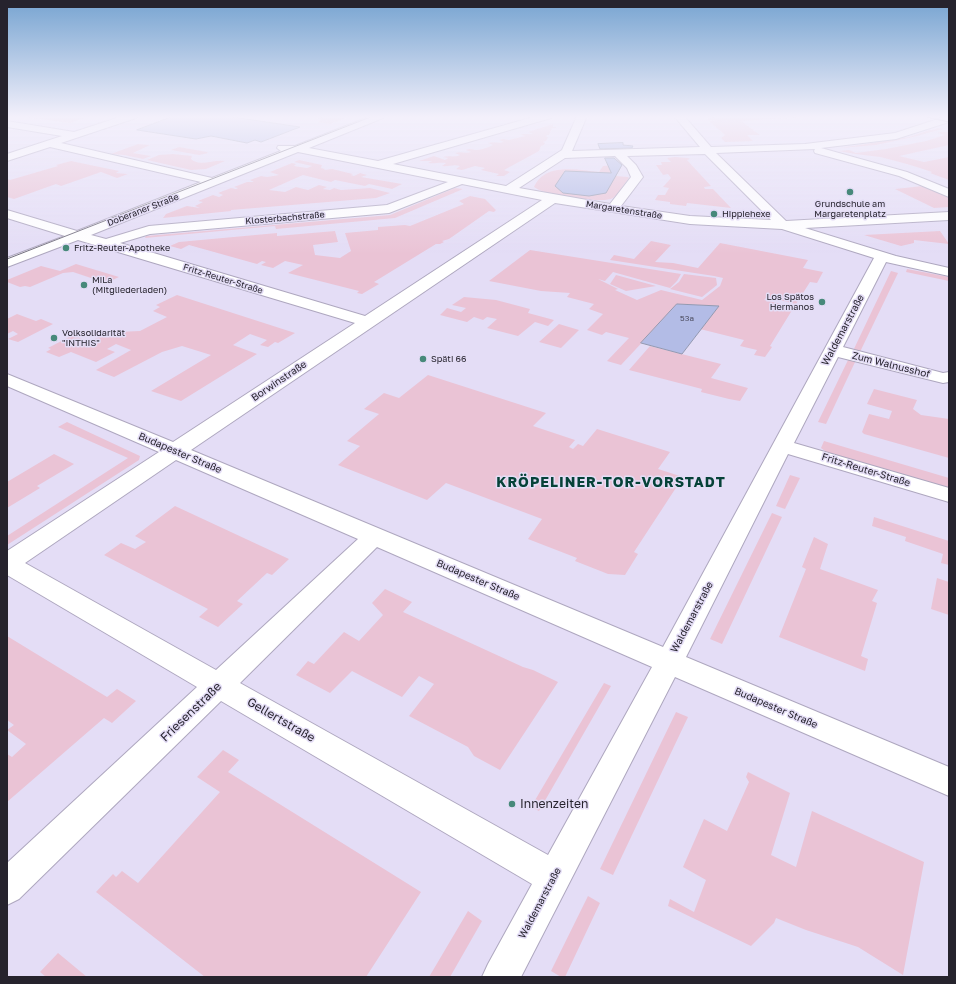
<!DOCTYPE html>
<html>
<head>
<meta charset="utf-8">
<style>
	body { margin:0 }
	#map { position:relative; width:956px; height:984px; overflow:hidden; background:#e4ddf6; font-family:"Golos Text",sans-serif }
	canvas { display:block }
	.frame { position:absolute; inset:0; border:8px solid #26232d; pointer-events:none }
</style>
</head>
<body>
<div id="map">
<canvas width="956" height="984"></canvas>
<div class="frame"></div>
</div>
<script>
const ctx = document.querySelector('canvas').getContext('2d');
ctx.lineJoin = 'round';
function fillPath(path, color) {
  ctx.fillStyle = color;
  ctx.fill(path, 'evenodd');
}
function trace(path, color, width, dash) {
  ctx.strokeStyle = color;
  ctx.lineWidth = width;
  ctx.lineCap = dash ? 'butt' : 'round';
  ctx.setLineDash(dash || []);
  ctx.stroke(path);
}
function drawText(font, color, halo, rows, align = 'center') {
  ctx.font = font + ' "Golos Text",sans-serif';
  ctx.lineWidth = 3;
  ctx.setLineDash([]);
  ctx.textBaseline = 'middle';
  ctx.strokeStyle = halo;
  ctx.fillStyle = color;
  for (const [text, x, y, turn = 0] of rows) {
    ctx.save();
    ctx.translate(x, y);
    ctx.rotate((+turn || 0) * Math.PI / 180);
    ctx.textAlign = isNaN(turn) ? turn : align;
    if (halo) ctx.strokeText(text, 0, 0);
    ctx.fillText(text, 0, 0);
    ctx.restore();
  }
}
fillPath(new Path2D(`
	M30,116H83L87,117L70,123L25,117Z
	M325,116H351L330,124L318,122L321,120L317,119Z
	M716,116H805L806,117L741,121L760,135H747L753,141L725,142L721,138L725,135L709,121L719,120H709L707,118L716,117Z
	M553,124V127H556V128H552L549,135H547L546,137H548L546,141L543,142L545,143L544,145L541,146L539,151L504,170L510,172L504,176H496L499,174L481,170L485,168L475,166L462,170L456,169L460,166C453,164 449,167 442,166L446,163C439,162 435,164 428,163L432,161H419L434,156L445,160L448,158L443,157C449,155 454,158 460,155L455,153C461,151 465,154 471,152L466,150C471,148 472,150 476,150C481,150 489,147 493,145L488,143C494,141 498,144 504,142L499,140L503,139L509,140L525,136L520,134H533L528,132Z
	M939,128L943,129L913,137L876,145L840,148L909,137L929,130H932Z
	M940,132H949V145L899,156L924,162L949,157V180L930,173L932,172C915,166 897,161 880,157C866,155 853,154 839,151L849,150L856,153L886,149L926,141L945,135L937,133Z
	M138,144L150,145L133,153L151,156L143,159L124,155L111,154Z
	M179,147L207,152L208,153L199,155L171,150Z
	M173,154L192,156L191,159C199,167 214,159 225,161L206,169L191,170L147,160L159,155Z
	M675,157L688,158L690,159L687,160L711,186L704,187L705,189H713L731,208L687,203L686,206L670,204V202L655,200L658,195H665L669,188L663,187L671,178L668,174L663,175L656,165H662L661,162H671L667,158Z
	M299,160L322,165L321,168L325,169L324,170L332,169L353,174L351,175L354,176L360,173L367,175L361,177L402,184L392,189L369,184L365,186L335,180L331,182L303,175L269,190L285,192L296,187L308,190L319,185L327,187L323,189L330,190L334,188L341,190L370,188L390,193L376,198L231,210V211L163,218L166,214L187,206L200,208L195,206L203,202L198,201L213,195L219,197L223,195L218,193L231,188L236,189L238,188L234,187L247,182H254L250,180L261,176L267,177L279,175L270,172L292,163L296,164L294,166L307,168L312,166L294,162Z
	M71,161L119,171L116,173L128,174L117,178L101,172L61,186L56,184L14,199L7,197V179L10,180L58,166L56,165Z
	M618,165L621,166L616,176L628,177L629,178C624,184 619,194 613,198C603,204 557,195 545,192C541,191 537,189 534,187C545,162 578,170 599,172L603,166Z
	M923,186L949,198V207L934,208L895,189Z
	M455,188L463,189L395,218L276,229L275,226L145,238L146,236L390,215Z
	M470,196L485,199L496,210L494,212L489,211L449,239L442,241L444,242L440,244H436L374,282L379,284L362,294L357,293L359,291L288,273L303,265L285,261L273,268L261,265L266,262L262,261L257,264L189,245L181,249L170,246L179,242L277,233V236L335,231L338,242L313,245L315,255L340,258L351,251L345,233L378,230V227L405,225L410,226L464,204L459,201Z
	M940,231L949,244L914,240V243L901,246L864,235Z
	M651,241L671,245L655,262L673,263L698,268L720,243L808,260L803,268L823,272L817,283L810,282L796,304L767,297L764,300L794,307L770,346L772,347L765,357L754,355L757,350L740,346L744,340L700,329L719,306L678,304L621,365L607,361L629,338L606,332L602,335L587,330L603,314L589,309L594,304L567,297L570,293L541,291L489,281L530,250L681,274L677,281L670,288L613,272L605,281L598,279L618,289L615,290L637,300L661,290L702,300L720,286L723,278L714,276L610,260L614,255L634,259Z
	M76,264L119,277L106,283L73,272L63,273L30,287L25,286L20,287L7,282V280L41,266L60,271Z
	M907,269L949,277V281L906,272Z
	M891,271L898,273L859,354L852,353Z
	M684,274L716,278L717,285L702,297L670,289L679,282Z
	M616,275L656,286L626,291L610,284Z
	M177,295L295,333L278,343L275,342L268,347L260,345L267,340L250,334L233,345L257,354L181,401L151,391L211,355L182,346L162,352L114,377L96,370L131,350L116,344L107,349L115,352L96,362L71,352L59,357L46,352L51,349L48,348L73,335L89,342L111,331L118,332L140,331L167,317L153,311L160,307L156,305Z
	M464,297L496,300L530,309L528,313L554,320L548,326L535,322L518,336L487,328L497,319L487,317L483,320L474,317L467,322L440,315L447,308L461,312L466,308L452,305Z
	M17,314L36,321L41,319L53,324L18,342L8,339L18,334L13,331L7,334V319Z
	M559,324L579,330L561,348L539,342Z
	M650,346L721,364L711,378L748,388L740,401L729,399L701,392L702,389L629,370Z
	M849,358L856,360L826,424L818,422Z
	M428,375L546,413L533,426L575,440L569,447L573,449L578,444L583,446L597,429L670,452L658,469L683,477L634,552L638,554L625,575L608,574L575,561L577,558L528,539L542,519L446,483L427,500L338,465L360,446L347,441L379,414L364,409L384,393L399,398Z
	M874,389L917,400L913,409L921,415L949,419V458L864,434L862,432L869,414L889,419L892,411L867,404Z
	M67,422L140,456L139,460L7,545V536L128,458L58,427Z
	M824,441L949,478V489L829,454L821,448Z
	M54,454L74,464L37,486L40,488L7,508V482Z
	M790,475L800,478L785,509L776,506Z
	M175,506L289,559L272,575L267,573L237,601L243,604L218,627L199,617L208,609L104,555L121,543L135,549L146,542L135,536Z
	M772,513L782,517L722,644L710,639Z
	M874,517L949,541V565L941,563L943,554L905,541L906,537L872,526Z
	M814,537L828,544L820,569L878,590L872,601L877,603L861,656L868,659L865,671L779,637L806,569L802,567Z
	M937,578L949,582V615L931,609Z
	M385,589L412,602L403,612L523,667L533,670L558,682L500,770L474,756L468,747L409,716L434,684L419,676L402,697L352,671L330,693L296,675L308,661L314,664L344,632L359,641L383,615L372,603Z
	M7,636L107,697L117,689L136,701L112,723L104,718L7,802V754L12,757L26,744L7,730L14,725L7,720Z
	M604,683L611,686L539,811L531,807Z
	M676,712L688,717L613,875L600,869Z
	M223,750L239,760L228,772L421,892L366,977H205L96,892L113,874L116,877L122,871L138,883L220,792L197,777Z
	M748,772L790,793L771,855L796,867L812,811L924,862L903,975L858,947L806,930L776,918L774,923L751,946L668,906L670,899L694,912L706,880L683,867L704,819L727,831L749,782L746,777Z
	M588,896L600,903L565,977H561L551,971Z
	M468,911L482,921L450,977H429Z
	M58,953L87,977H46L40,972Z`), '#eac3d5');
const building = new Path2D(`
	M174,116H226L300,127L261,142L255,140L247,143L211,136L196,139L137,130Z
	M623,143V145L633,146L632,148L600,149L598,144Z
	M605,158H614L622,165L606,193L589,196L563,193L555,186L565,171L611,173Z
	M677,304L719,306L682,354L641,343Z`);
fillPath(building, '#b3bce6');
trace(building, '#9399b0', 1);
const minor = new Path2D(`
	M123,116H138L136,118L61,143L212,178L281,151L277,148L278,146H295L371,116H385L383,118L309,148L378,161L537,116H553L551,118L393,164L506,186L562,150L577,116H587L572,151L700,147L674,116H684L711,147L805,144L895,133L944,117H949V122L896,139L821,148L907,172L949,189V197L899,176L815,153L814,151L815,149L716,153L786,221L949,212V220L805,228L896,256L949,268V276L886,262L843,347L943,373L949,372V382L943,383L838,357L794,443L949,488V502L788,454L686,657L949,767V796L675,677L521,977H482L488,964L532,884L221,701L19,899L7,905V863L197,687L7,575V551L159,452L7,386V374L173,442L355,323L78,240L7,267V258L65,236L7,218V210L77,231L201,182L50,147L7,161V154L62,136L7,127V121L74,132ZM298,152L448,182L387,205L149,226L106,239L91,235ZM705,154L771,220L690,216L621,206L643,177L636,165L627,156ZM615,156L627,168L631,177L610,204L519,188L565,158ZM462,184L542,200L365,316L120,243L150,234L389,213ZM555,203L690,224L782,229L874,258L663,647L191,450ZM176,460L358,539L216,670L25,563ZM377,547L652,667L548,855L240,683Z`);
trace(minor, '#aea7bf', 2);
fillPath(minor, '#fff');
trace(new Path2D(`
	M922,116L949,122
	M7,259L373,116`), '#747080', 1);
const sky = ctx.createLinearGradient(0, 0, 0, 254);
sky.addColorStop(0, '#77a4d1');
sky.addColorStop(0.46, '#f3f0fb');
sky.addColorStop(1, '#f3f0fb00');
ctx.fillStyle = sky;
ctx.fillRect(0, 0, 956, 254);
for (const [x, y, r, color] of [
	[850,192,4,"#47897a"],
	[714,214,4,"#47897a"],
	[66,248,4,"#47897a"],
	[84,285,4,"#47897a"],
	[822,302,4,"#47897a"],
	[54,338,4,"#47897a"],
	[423,359,4,"#47897a"],
	[512,804,4,"#47897a"]
]) {
  const dot = new Path2D();
  dot.arc(x, y, r, 0, 2 * Math.PI);
  ctx.fillStyle = color;
  ctx.fill(dot);
  trace(dot, '#e4ddf6', 1.5);
}
drawText('8px', '#49495b', null, [
	["53a",687,318]
]);
drawText('9px', '#26232d', '#e4ddf6', [
	["Grundschule am",850,204,"center"],
	["Margaretenplatz",850,214,"center"],
	["Hippiehexe",722,214],
	["Fritz-Reuter-Apotheke",74,248],
	["MiLa",92,280],
	["(Mitgliederladen)",92,290],
	["Los Spätos",814,297,"right"],
	["Hermanos",814,307,"right"],
	["Volksolidarität",62,333],
	["\"INTHIS\"",62,343],
	["Späti 66",431,359]
], 'left');
drawText('9px', '#26232d', '#e4ddf6', [
	["Doberaner Straße",143,210,-21],
	["Margaretenstraße",624,210,9],
	["Klosterbachstraße",285,218,-5],
	["Fritz-Reuter-Straße",223,279,17]
]);
drawText('10px', '#26232d', '#e4ddf6', [
	["Waldemarstraße",843,330,-62],
	["Zum Walnusshof",891,365,14],
	["Borwinstraße",279,381,-34],
	["Budapester Straße",180,453,23],
	["Fritz-Reuter-Straße",866,470,17],
	["Budapester Straße",478,580,23],
	["Waldemarstraße",692,617,-62],
	["Budapester Straße",776,708,23],
	["Waldemarstraße",540,903,-62]
]);
drawText('12px', '#26232d', '#e4ddf6', [
	["Friesenstraße",191,712,-44],
	["Gellertstraße",281,720,30]
]);
drawText('12px', '#26232d', '#e4ddf6', [
	["Innenzeiten",520,804]
], 'left');
ctx.letterSpacing = '1px';
drawText('bold 14px', '#064238', '#e4ddf6', [
	["KRÖPELINER-TOR-VORSTADT",611,483]
]);
ctx.letterSpacing = '0px';
</script>
</body>
</html>
